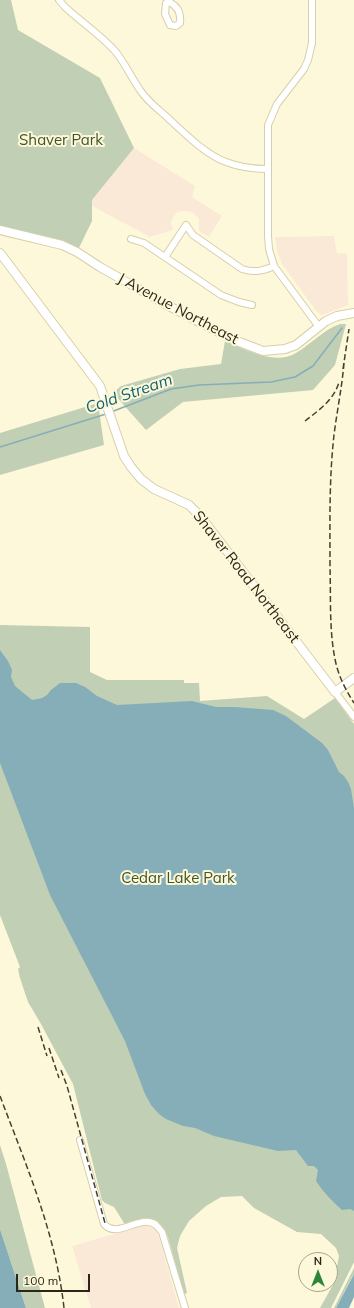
<!DOCTYPE html>
<html>
<head>
<meta charset="utf-8">
<style>
	body { margin:0 }
	#map { position:relative; width:354px; height:1308px; overflow:hidden; background:#fef8da; font-family:Mulish,sans-serif }
	canvas { display:block }
	.north { position:absolute; left:298px; top:1252px; width:40px; height:40px; box-sizing:border-box; background:#fef8da; border:1px solid #a9a48d; border-radius:50%; rotate:0deg; font-size:11px; font-weight:700; line-height:16px; text-align:center; color:#2a2719 }
	.north::after { content:''; display:block; margin:auto; width:14px; height:18px; background:#2b8637; clip-path:polygon(50% 0,100% 100%,50% 72%,0 100%) }
	.scale { position:absolute; left:16px; top:1274px; width:74px; height:18px; box-sizing:border-box; border:2px solid #2a2719; border-top:0; padding-left:5px; font-size:12px; line-height:14px; white-space:nowrap; color:#2a2719; -webkit-text-stroke:3px #fef8da; paint-order:stroke }
</style>
</head>
<body>
<div id="map">
<canvas width="354" height="1308"></canvas>
<div class="north">N</div>
<div class="scale">100 m</div>
</div>
<script>
const ctx = document.querySelector('canvas').getContext('2d');
ctx.lineJoin = 'round';
function fillPath(path, color) {
  ctx.fillStyle = color;
  ctx.fill(path, 'evenodd');
}
function trace(path, color, width, dash) {
  ctx.strokeStyle = color;
  ctx.lineWidth = width;
  ctx.lineCap = dash ? 'butt' : 'round';
  ctx.setLineDash(dash || []);
  ctx.stroke(path);
}
function drawText(font, color, halo, rows, align = 'center') {
  ctx.font = font + ' Mulish,sans-serif';
  ctx.lineWidth = 4;
  ctx.setLineDash([]);
  ctx.textBaseline = 'middle';
  ctx.strokeStyle = halo;
  ctx.fillStyle = color;
  for (const [text, x, y, turn = 0] of rows) {
    ctx.save();
    ctx.translate(x, y);
    ctx.rotate((+turn || 0) * Math.PI / 180);
    ctx.textAlign = isNaN(turn) ? turn : align;
    if (halo) ctx.strokeText(text, 0, 0);
    ctx.fillText(text, 0, 0);
    ctx.restore();
  }
}
fillPath(new Path2D(`
	M134,148L195,186L192,197L222,216L209,237L199,231V219L194,213L187,211H182L176,213L171,222L173,230L150,237L92,206V200Z
	M334,236L337,253L347,254L348,305L322,315L317,312L282,264L277,251L275,237Z
	M146,1225L155,1229L159,1237L179,1308H91L72,1246Z`), '#fbe9d8');
fillPath(new Path2D(`
	M0,0H11L18,30L100,78L134,148L92,200V221L77,252L0,230Z
	M340,324H346L335,365L313,390L183,402L146,430L113,393L121,386L180,369L221,364L225,341C245,349 274,366 296,353C311,344 323,330 340,324Z
	M98,403L104,445L0,475V433Z
	M0,625L90,627V672L107,680H184V683H199L200,701L267,696L304,719L335,698L354,724V1262L331,1308H320L334,1283L339,1256L336,1248L321,1234L297,1232L254,1208L242,1196L221,1197L206,1206L189,1221L180,1236L177,1248L187,1293L184,1294L168,1237L162,1226L157,1221L148,1219L130,1223H124L114,1207L105,1203L102,1200L73,1084L41,1024L28,1002L20,978L18,969L20,967L0,915Z
	M0,1145L6,1164L45,1308H26L0,1229Z
	M354,1268V1274L352,1277L336,1308H334Z`), '#c1cfb5');
fillPath(new Path2D(`
	M0,650L8,661L12,670L11,677L15,686L32,700L42,698L47,695L51,690L60,683H76L85,687L97,696L117,705L192,701L216,707H235L273,710L286,716L322,743L328,750L339,772L344,776L348,782L351,789L354,808V1211L350,1209L342,1210C332,1201 323,1192 316,1181L318,1170L314,1166H308L296,1150L278,1151L214,1136L195,1128L183,1126L166,1119L159,1114L151,1105L145,1094L125,1041L50,895L0,763Z
	M0,1229L26,1308H0Z
	M354,1274V1297L349,1308H336Z`), '#86aeb8');
trace(new Path2D(`
	M111,412L171,389L199,385L271,382L295,377L313,366L342,328
	M0,447L106,414`), '#86aeb8', 1.5);
const street = new Path2D(`
	M59,0L65,7C80,21 102,36 115,51C125,63 131,77 140,90C147,101 158,109 168,118C184,133 205,154 226,162C239,167 253,169 267,169
	M312,0V43L308,60L304,69L277,104L268,125V236L269,249L274,266L319,327
	M169,2C178,6 181,14 180,23L176,26L170,25L165,14L166,3L169,2V0
	M131,239L144,243L221,295L239,302L252,305
	M165,257L186,225L193,235L242,269C254,273 263,271 274,266
	M335,692L354,717
	M80,1140L104,1224C118,1240 140,1213 156,1225C158,1227 160,1230 162,1232L185,1308`);
const secondary = new Path2D(`
	M0,230L62,245L77,252L100,267L167,305L234,340L263,351L285,349L296,345L326,321L337,316L354,313
	M0,253L100,386L124,456L131,467L141,479L154,489L189,505L201,517L335,692L354,678`);
trace(street, '#d7cfab', 8);
trace(secondary, '#d7cfab', 10);
trace(street, '#fff', 6);
trace(secondary, '#fff', 8);
trace(new Path2D(`
	M344,363C342,387 337,411 334,435C329,479 330,523 330,568C331,598 329,629 335,659C338,675 345,689 354,703
	M343,369L349,329
	M305,421C319,410 334,400 339,382
	M38,1027L47,1056
	M49,1048L59,1078
	M61,1070L67,1086L105,1223
	M0,1096C26,1165 56,1234 64,1308`), '#444131', 1.5, [6, 3]);
drawText('15px', '#405628', '#fef8da', [
	["Shaver Park",61,140],
	["Cedar Lake Park",178,878]
]);
drawText('15px', '#2a2719', '#fef8da', [
	["J Avenue Northeast",178,309,28],
	["Shaver Road Northeast",246,577,52]
]);
drawText('italic 16px', '#116371', '#fef8da', [
	["Cold Stream",129,394,-19]
]);
</script>
</body>
</html>
